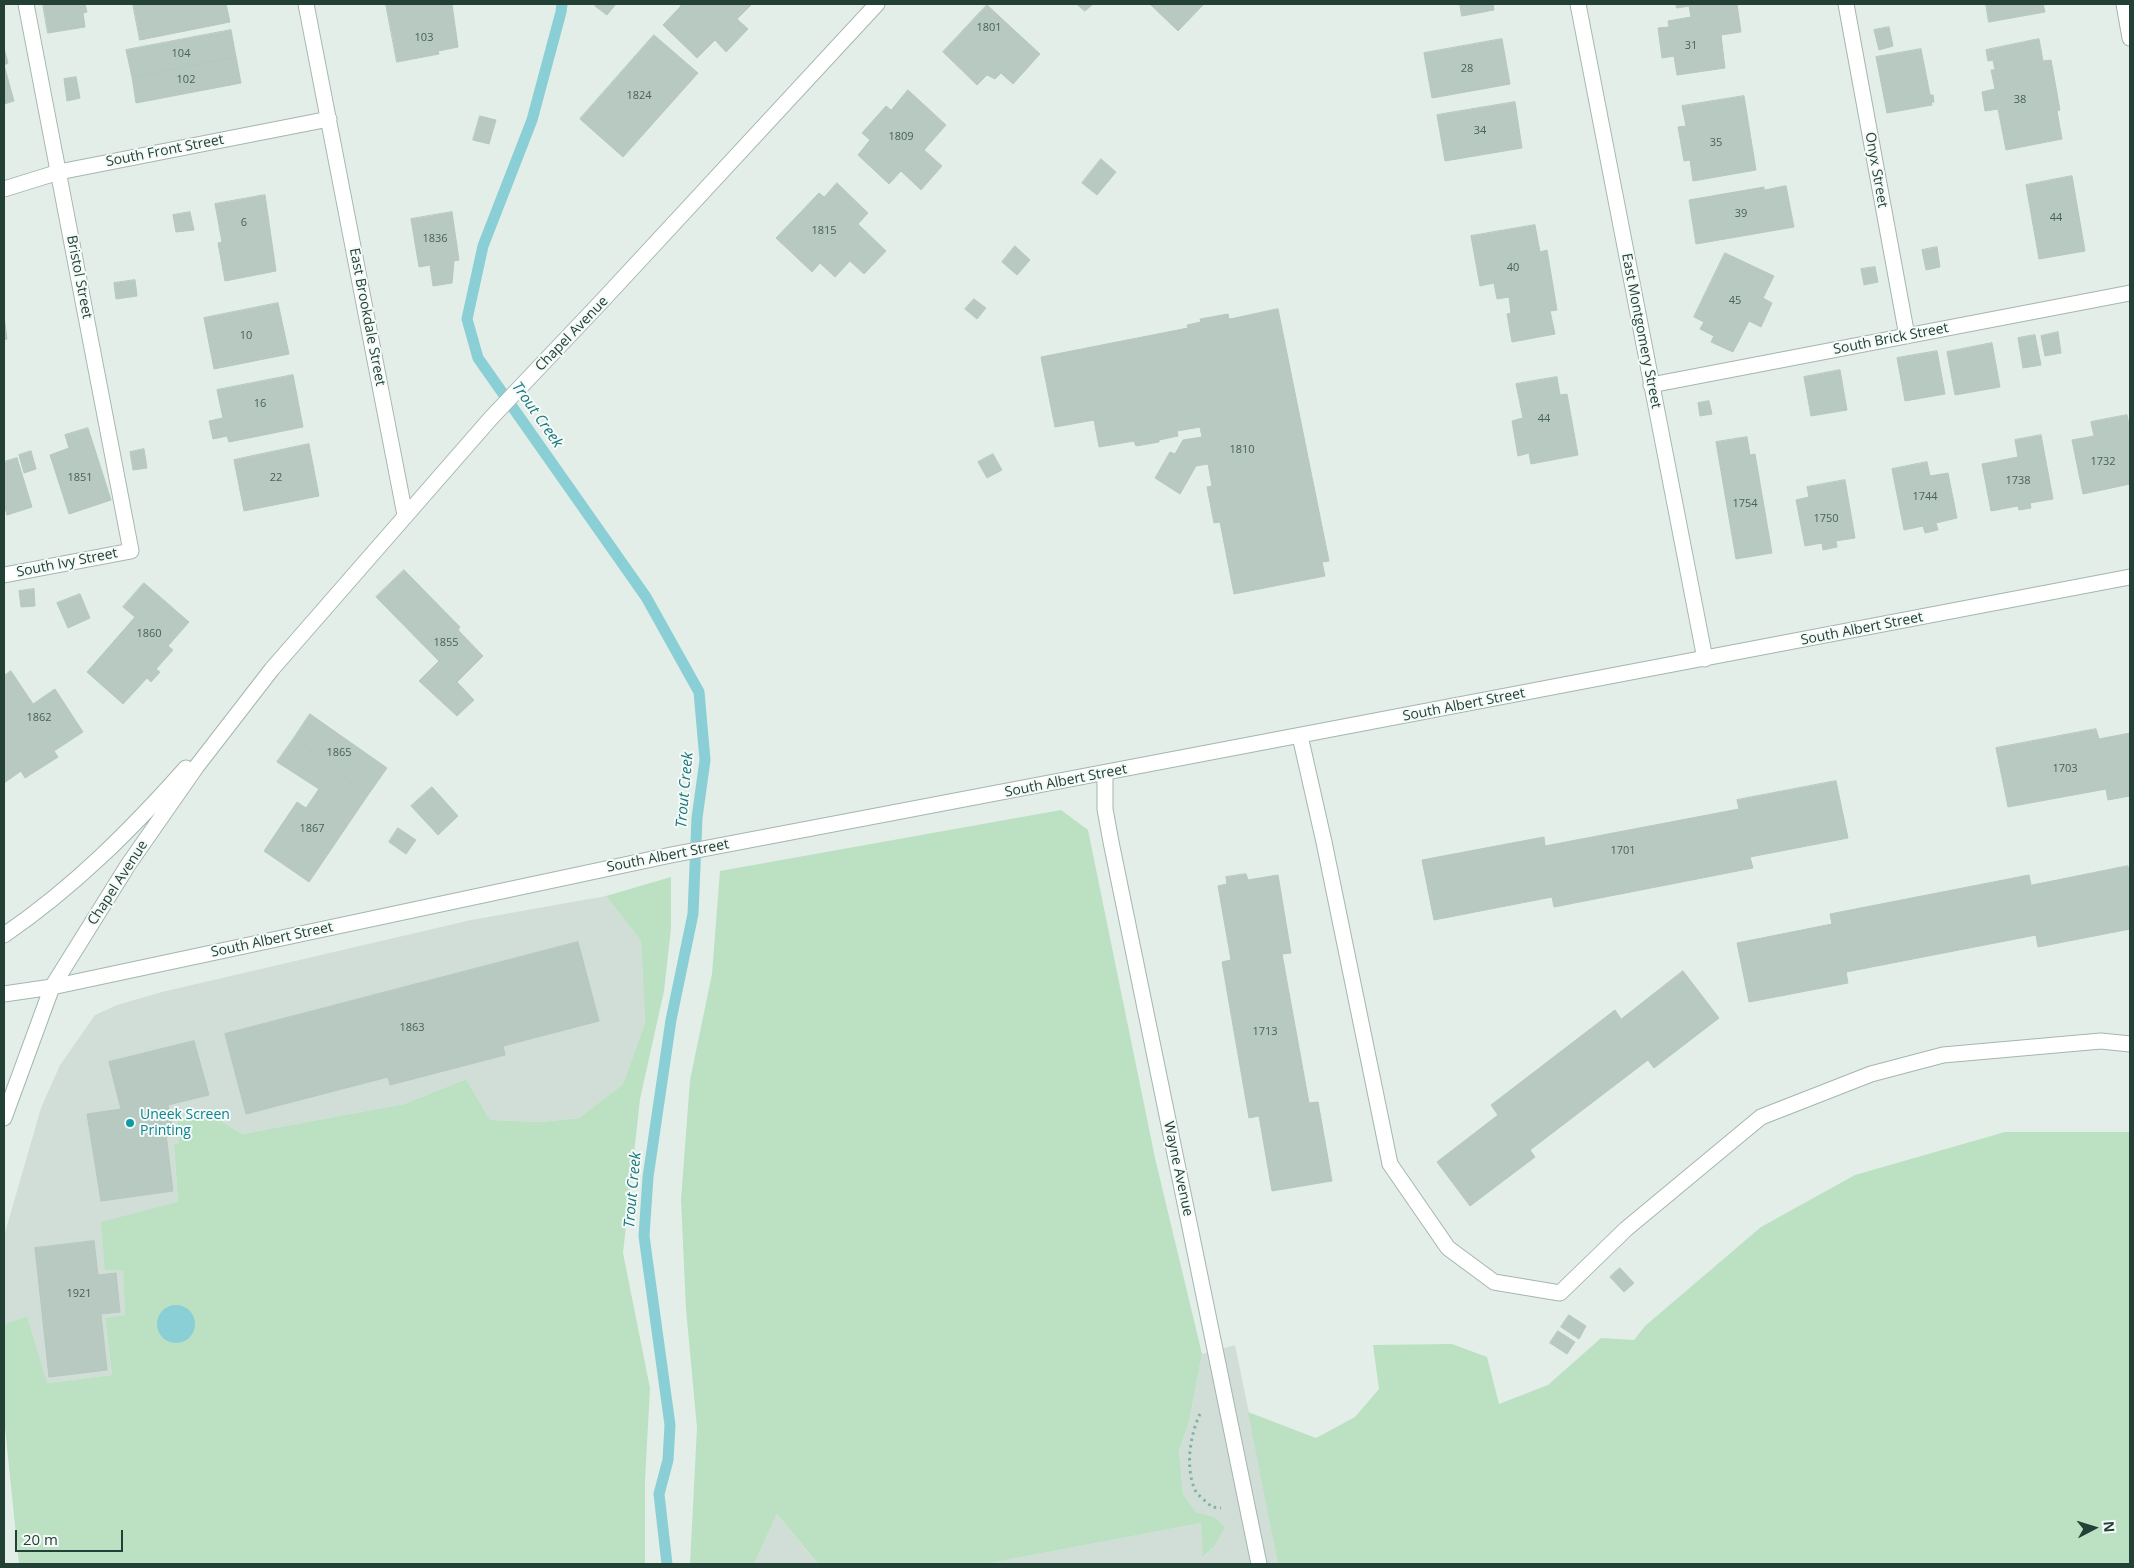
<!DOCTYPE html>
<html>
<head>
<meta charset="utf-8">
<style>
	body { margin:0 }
	#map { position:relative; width:2134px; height:1568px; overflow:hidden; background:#e3eee8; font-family:"Open Sans",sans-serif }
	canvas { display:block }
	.frame { position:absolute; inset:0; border:5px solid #224036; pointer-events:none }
	.north { position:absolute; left:2069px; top:1503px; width:50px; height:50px; -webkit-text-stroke:4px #f4faf7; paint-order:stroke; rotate:85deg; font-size:14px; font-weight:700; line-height:20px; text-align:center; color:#224036 }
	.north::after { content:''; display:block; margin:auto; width:18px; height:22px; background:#224036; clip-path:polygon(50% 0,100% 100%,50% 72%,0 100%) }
	.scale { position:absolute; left:15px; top:1530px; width:108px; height:22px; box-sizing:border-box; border:2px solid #224036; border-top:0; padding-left:6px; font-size:15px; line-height:18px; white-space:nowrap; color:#224036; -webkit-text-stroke:4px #f4faf7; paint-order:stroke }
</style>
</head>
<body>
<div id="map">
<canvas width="2134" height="1568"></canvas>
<div class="frame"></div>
<div class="north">N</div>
<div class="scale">20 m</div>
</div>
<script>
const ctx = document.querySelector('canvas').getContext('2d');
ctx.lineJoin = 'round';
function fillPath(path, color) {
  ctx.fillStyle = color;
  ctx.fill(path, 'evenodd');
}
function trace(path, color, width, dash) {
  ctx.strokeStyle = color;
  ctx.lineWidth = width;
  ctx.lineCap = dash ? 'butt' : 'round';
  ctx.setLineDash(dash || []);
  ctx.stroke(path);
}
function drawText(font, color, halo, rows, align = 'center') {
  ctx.font = font + ' "Open Sans",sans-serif';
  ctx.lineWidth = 4;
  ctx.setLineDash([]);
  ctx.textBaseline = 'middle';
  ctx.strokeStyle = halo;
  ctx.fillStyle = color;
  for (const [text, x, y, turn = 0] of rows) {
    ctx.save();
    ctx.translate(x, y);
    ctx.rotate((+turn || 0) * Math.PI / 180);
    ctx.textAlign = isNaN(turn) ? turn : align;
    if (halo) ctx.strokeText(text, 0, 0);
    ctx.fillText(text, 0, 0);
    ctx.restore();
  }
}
fillPath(new Path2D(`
	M606,896L641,939L645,1023L623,1084L579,1118L541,1122L490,1120L466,1079L404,1104L242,1134L208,1113L177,1117L179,1143L174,1144L178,1202L105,1270L123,1271L125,1315L105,1319L112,1375L46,1383L27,1316L4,1324V1236L41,1108L60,1065L95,1015L117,1005L162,992L471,920Z
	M1235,1345L1261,1471L1278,1564H985L1201,1523L1204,1557L1213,1548L1214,1517L1196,1512L1183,1494L1179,1450L1189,1422L1202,1354Z
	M777,1514L815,1561L818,1564H754Z`), '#d1ded7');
fillPath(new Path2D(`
	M1061,810L1088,830L1155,1158L1202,1354L1189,1422L1179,1450L1183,1494L1196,1512L1214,1517L1225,1527L1213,1548L1203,1557L1201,1523L985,1564H818L777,1514L754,1564H690L697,1428L686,1309L681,1200L690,1080L712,974L720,871Z
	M671,877V928L664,991L640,1099L623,1253L650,1388L645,1481V1564H19L4,1418V1324L27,1316L47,1383L112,1375L105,1318L125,1315L123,1271L105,1270L101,1222L178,1202L174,1144L179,1143L177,1117L208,1113L242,1134L404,1104L466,1079L490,1120L541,1122L579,1118L623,1084L645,1023L641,940L606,896Z
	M2005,1132H2130V1564H1278L1248,1412L1316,1438L1355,1417L1379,1389L1373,1345L1452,1344L1487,1357L1499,1404L1548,1385L1601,1338L1634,1340L1645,1326L1761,1227L1855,1175Z`), '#bbe0c2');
fillPath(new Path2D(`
	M157 1324a19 19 0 1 1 38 0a19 19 0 1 1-38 0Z`), '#89cfd5');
trace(new Path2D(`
	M562,4L561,12L532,120L483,246L467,319L478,358L646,597L699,692L705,760L697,818L693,914L671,1020L648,1177L644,1236L670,1425L668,1460L659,1494L667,1564`), '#89cfd5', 11);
const building = new Path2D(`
	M43,4H85L87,12L83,13L85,27L48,33Z
	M133,4H226L230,22L140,40Z
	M386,4H452L458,47L438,51L439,54L397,62Z
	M597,4H616L607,15L595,6Z
	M679,4H752L737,19L748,29L726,52L715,40L697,58L663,25L681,6Z
	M1077,4H1093L1085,11Z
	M1153,4H1202L1203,5L1178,31L1151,5Z
	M1460,4H1493L1494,10L1462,16Z
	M1676,4H1737L1741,32L1721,35L1725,68L1677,75L1674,56L1662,58L1658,28L1669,27L1668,21L1691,17L1689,6L1677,8Z
	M1986,4H2043L2045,12L1989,22Z
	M987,5L1040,54L1013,84L1001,73L995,79L987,75L977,85L943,52Z
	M1889,27L1893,46L1879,50L1874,30Z
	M231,30L236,57L132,77L126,50Z
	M654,35L698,73L623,157L580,119Z
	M1502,39L1510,84L1432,98L1424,53Z
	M2039,39L2043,61L2051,60L2060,110L2057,111L2062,139L2006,150L1998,109L1985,111L1982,92L1995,89L1991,70H1995L1993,60L1988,61L1986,50Z
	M4,48L8,63L4,65L14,101L4,104Z
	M1921,49L1930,95H1933L1934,102H1931L1932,105L1887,113L1876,57Z
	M236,57L241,83L136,103L132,77Z
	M76,77L80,98L67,101L64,79Z
	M908,90L946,125L924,150L942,166L921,190L901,171L889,184L858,155L870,140L862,133L886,106L891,110Z
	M1744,96L1756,170L1693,181L1690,160L1684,161L1678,127L1686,126L1682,106Z
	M1515,102L1522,148L1445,161L1437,115Z
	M480,116L496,120L489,144L473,140Z
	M1101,159L1116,172L1097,195L1082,183Z
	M2072,176L2085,251L2039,259L2026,185Z
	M837,183L868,213L858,224L886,251L864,274L850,261L835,277L820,263L812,272L776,238L819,193L824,197Z
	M1786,186L1794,227L1696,244L1689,200L1764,187V190Z
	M265,195L276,271L225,281L218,243L222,242L215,204Z
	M190,212L194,230L176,232L173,215Z
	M452,212L459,260L454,261L452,283L433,286L430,265L419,267L411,219Z
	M1535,225L1540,252L1547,250L1557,310L1550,311L1555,334L1512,342L1507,314L1511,313L1509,297L1497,299L1494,283L1480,286L1471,236Z
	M1015,246L1030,260L1017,275L1002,262Z
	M1937,247L1940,267L1926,270L1922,250Z
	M1725,253L1774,276L1763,298L1772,303L1761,327L1749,321L1733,352L1711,342L1714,336L1700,329L1704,322L1694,317Z
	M1875,267L1878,282L1864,285L1861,269Z
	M135,280L137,296L116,299L114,283Z
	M974,299L986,308L977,319L965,309Z
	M278,303L289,354L214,369L204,318Z
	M1278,309L1329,561L1322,562L1325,576L1234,594L1220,522L1214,523L1207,487L1212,486L1208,464L1196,466L1180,494L1155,478L1170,452L1175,454L1183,440L1202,437L1200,427L1177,431L1178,436L1159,440V442L1136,446L1134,441L1099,447L1094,420L1055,427L1041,357L1188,328L1187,325L1201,322L1200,319L1228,314L1229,319Z
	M4,316L7,339L4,340Z
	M2058,332L2061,353L2045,356L2041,336Z
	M2035,335L2041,365L2023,368L2018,338Z
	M1992,343L2000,387L1955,395L1947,352Z
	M1937,351L1945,394L1905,401L1897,358Z
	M1840,370L1847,410L1811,416L1804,377Z
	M293,375L303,427L229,442L227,436L213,439L209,421L223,418L217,390Z
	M1557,377L1560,395L1567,394L1578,455L1531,464L1529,453L1518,456L1512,421L1523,418L1516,384Z
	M1709,401L1712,414L1700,416L1698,403Z
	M2127,415L2130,429V484L2083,494L2072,440L2094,436L2091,422Z
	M88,428L111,500L69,514L50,455L69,448L65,435Z
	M2041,435L2053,499L2030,503L2031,508L2019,510L2018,506L1991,511L1982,464L2018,457L2015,440Z
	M1747,437L1750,455L1755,454L1772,553L1736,559L1716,442Z
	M309,444L319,496L244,511L234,460Z
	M144,449L147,468L133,470L130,452Z
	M31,451L36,469L24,473L19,455Z
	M993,454L1002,470L987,478L978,462Z
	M17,458L32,507L7,515L4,504V462Z
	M1927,462L1930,476L1948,473L1957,518L1936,523L1938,530L1925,533L1923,526L1904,530L1892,469Z
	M1845,480L1855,538L1836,541L1837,547L1823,550L1822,543L1805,546L1796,500L1809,497L1807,487Z
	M404,570L460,627L458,630L483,656L457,682L474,700L457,716L419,681L439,661L376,597Z
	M144,583L189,622L168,646L173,650L156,669L160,672L151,682L147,678L123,704L87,672L135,617L123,607Z
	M34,589L35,606L21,607L19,591Z
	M80,594L90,618L68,628L57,603Z
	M11,671L33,704L55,689L83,732L54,751L58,757L25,778L21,771L4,783V676Z
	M310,714L387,768L368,795L294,738Z
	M2096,729L2099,739L2130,733V796L2108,800L2106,789L2008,807L1996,748Z
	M294,738L368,795L309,882L264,851L297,802L306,808L319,789L277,762Z
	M1836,781L1848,838L1750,857L1753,868L1554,907L1552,897L1434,920L1422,860L1544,837L1545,846L1739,809L1737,800Z
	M432,787L458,816L438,835L411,806Z
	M398,828L416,840L406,854L389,842Z
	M2128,866L2130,878V929L2038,947L2036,935L1846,972L1848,983L1749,1002L1737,943L1832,924L1830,914L2029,875L2031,885Z
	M1246,874L1248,880L1278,875L1291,953L1282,954L1309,1103L1318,1102L1332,1181L1272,1191L1259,1116L1249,1118L1222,962L1231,960L1218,886L1227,884L1226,877Z
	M578,942L599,1021L503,1046L505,1055L390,1085L388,1077L246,1114L225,1034Z
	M1683,971L1719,1018L1654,1068L1648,1060L1530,1150L1535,1157L1470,1206L1437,1162L1498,1115L1491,1105L1615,1010L1621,1019Z
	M194,1041L209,1095L168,1105L174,1133L166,1134L173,1191L101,1201L87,1114L121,1109L109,1062Z
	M94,1241L98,1275L116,1273L120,1312L101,1314L107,1370L49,1377L35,1248Z
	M1620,1268L1634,1283L1624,1292L1610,1277Z
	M1569,1315L1586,1326L1579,1339L1561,1327Z
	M1558,1331L1575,1342L1567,1354L1550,1343Z`);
fillPath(building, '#b8c9c1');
trace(building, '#b5c8bf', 1);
const minor = new Path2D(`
	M306,4L405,515
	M1578,4L1705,659
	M1846,4L1907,336
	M2124,4L2130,38
	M4,189L59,172L329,119
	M1651,385L2130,293
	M4,575L131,551L26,4
	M1300,736L1324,842L1390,1164L1448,1248L1494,1282L1560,1293L1626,1229L1761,1117L1871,1074L1943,1055L2101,1041L2130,1044
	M1105,774V809L1111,842L1259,1564
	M4,935C73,888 131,830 186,768
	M4,994L52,987L671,855L2130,577
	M4,1118L52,987L128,865L197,766L272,669L491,418L602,301L877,4`);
trace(minor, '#a5b6af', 17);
trace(new Path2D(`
	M1200,1414C1190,1435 1185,1467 1195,1490C1198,1496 1207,1502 1212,1507L1221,1508`), '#82b3a0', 3, [2.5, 4]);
trace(minor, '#fff', 15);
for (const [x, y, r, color] of [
	[130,1123,5,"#0f9aa8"]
]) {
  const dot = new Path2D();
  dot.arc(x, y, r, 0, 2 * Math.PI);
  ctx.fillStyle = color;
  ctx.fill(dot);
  trace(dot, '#f4faf7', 2);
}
drawText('11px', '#486259', null, [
	["1801",989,28],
	["103",424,38],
	["31",1691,46],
	["104",181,54],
	["28",1467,69],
	["102",186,80],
	["1824",639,96],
	["38",2020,100],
	["34",1480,131],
	["1809",901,137],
	["35",1716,143],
	["39",1741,214],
	["44",2056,218],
	["6",244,223],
	["1815",824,231],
	["1836",435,239],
	["40",1513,268],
	["45",1735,301],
	["10",246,336],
	["16",260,404],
	["44",1544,419],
	["1810",1242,450],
	["1732",2103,462],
	["1851",80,478],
	["22",276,478],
	["1738",2018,481],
	["1744",1925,497],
	["1754",1745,504],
	["1750",1826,519],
	["1860",149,634],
	["1855",446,643],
	["1862",39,718],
	["1865",339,753],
	["1703",2065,769],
	["1867",312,829],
	["1701",1623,851],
	["1863",412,1028],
	["1713",1265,1032],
	["1921",79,1294]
]);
drawText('14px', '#224036', '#f4faf7', [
	["South Front Street",165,151,-11],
	["Onyx Street",1876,170,80],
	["Bristol Street",79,277,79],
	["East Brookdale Street",367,317,79],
	["East Montgomery Street",1641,331,79],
	["Chapel Avenue",572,334,-46],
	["South Brick Street",1891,339,-11],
	["South Ivy Street",67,563,-11],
	["South Albert Street",1862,629,-11],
	["South Albert Street",1464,705,-11],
	["South Albert Street",1066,781,-11],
	["South Albert Street",668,856,-11],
	["Chapel Avenue",118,883,-57],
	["South Albert Street",272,940,-12],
	["Wayne Avenue",1178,1169,78]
]);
drawText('14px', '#0d838f', '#f4faf7', [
	["Uneek Screen",140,1115],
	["Printing",140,1131]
], 'left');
drawText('italic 15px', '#19767f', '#f4faf7', [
	["Trout Creek",537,415,55],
	["Trout Creek",685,790,-85],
	["Trout Creek",633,1190,-85]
]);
</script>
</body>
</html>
